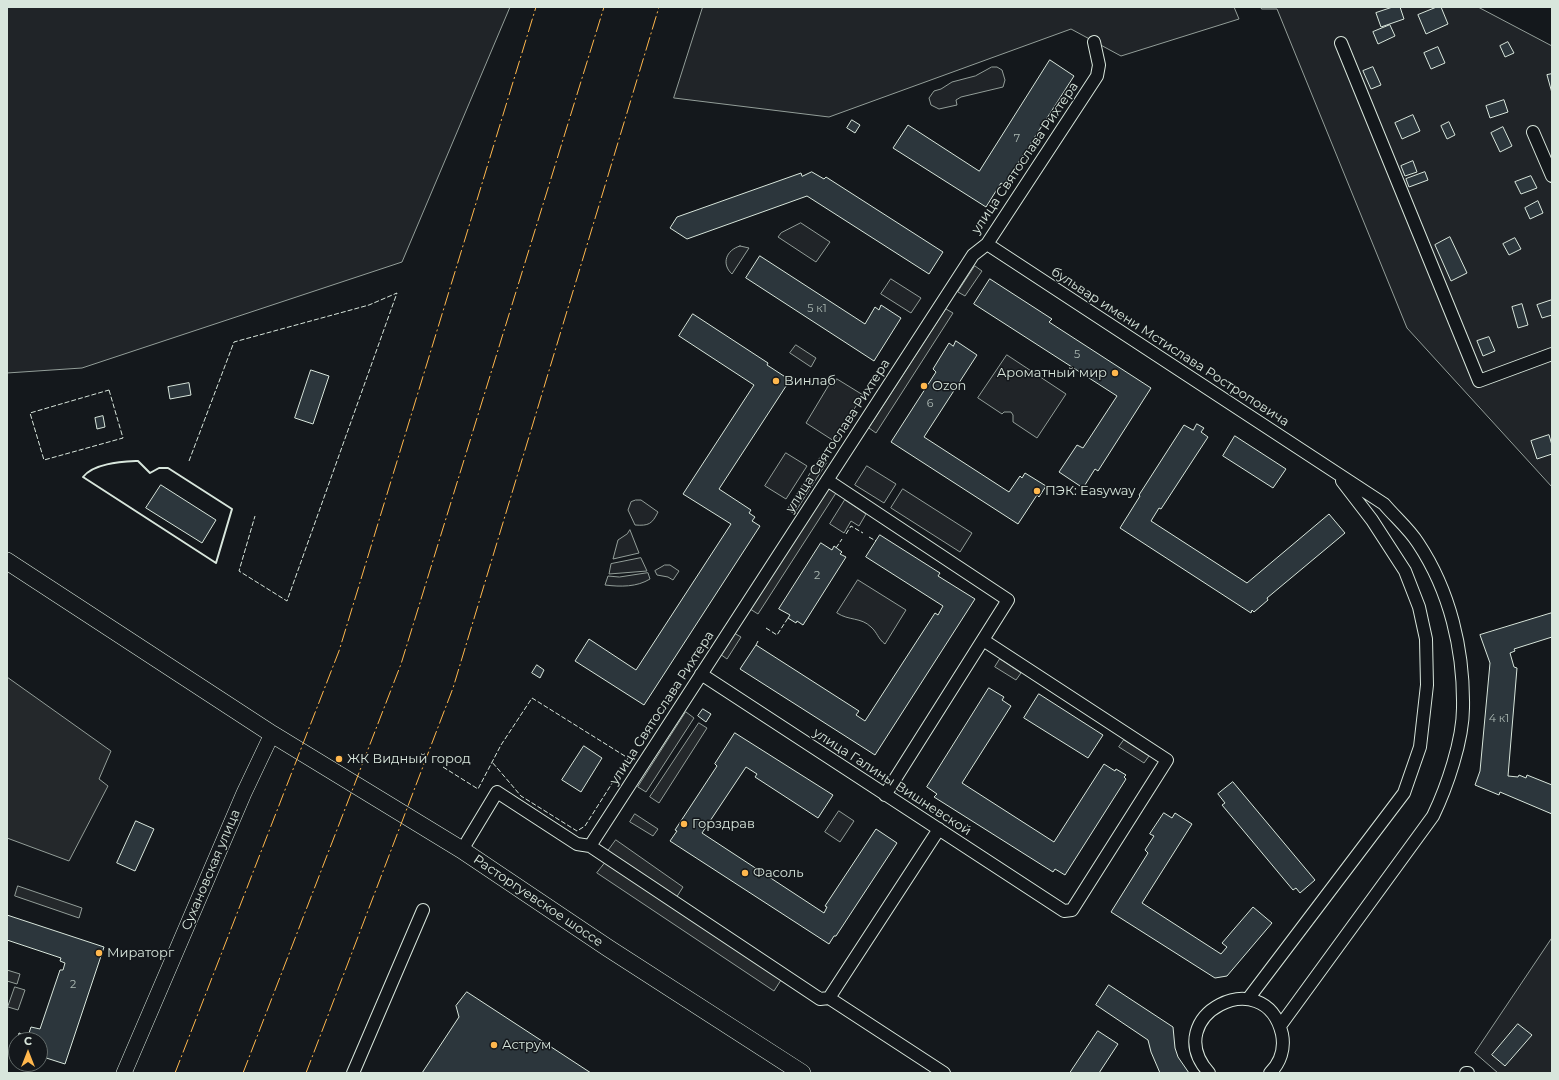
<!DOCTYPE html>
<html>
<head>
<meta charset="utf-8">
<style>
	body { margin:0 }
	#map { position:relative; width:1559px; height:1080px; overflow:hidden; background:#14181c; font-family:Montserrat,sans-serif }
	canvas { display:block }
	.frame { position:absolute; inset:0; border:8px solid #d8e6dc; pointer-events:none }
	.north { position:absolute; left:8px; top:1032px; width:40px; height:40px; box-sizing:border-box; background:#14181c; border:1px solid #626a69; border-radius:50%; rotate:0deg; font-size:11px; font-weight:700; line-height:16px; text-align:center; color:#d8e6dc }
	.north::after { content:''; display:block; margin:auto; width:14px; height:18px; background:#ffb74d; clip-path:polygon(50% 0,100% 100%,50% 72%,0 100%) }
</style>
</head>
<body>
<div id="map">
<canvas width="1559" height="1080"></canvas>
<div class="frame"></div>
<div class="north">С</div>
</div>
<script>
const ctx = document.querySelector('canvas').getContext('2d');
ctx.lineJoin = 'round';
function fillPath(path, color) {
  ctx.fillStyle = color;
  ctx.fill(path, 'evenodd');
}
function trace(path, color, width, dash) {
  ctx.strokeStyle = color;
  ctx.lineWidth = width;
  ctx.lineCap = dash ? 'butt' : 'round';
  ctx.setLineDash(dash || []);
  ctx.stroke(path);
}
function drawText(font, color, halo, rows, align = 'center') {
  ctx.font = font + ' Montserrat,sans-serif';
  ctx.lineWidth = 3;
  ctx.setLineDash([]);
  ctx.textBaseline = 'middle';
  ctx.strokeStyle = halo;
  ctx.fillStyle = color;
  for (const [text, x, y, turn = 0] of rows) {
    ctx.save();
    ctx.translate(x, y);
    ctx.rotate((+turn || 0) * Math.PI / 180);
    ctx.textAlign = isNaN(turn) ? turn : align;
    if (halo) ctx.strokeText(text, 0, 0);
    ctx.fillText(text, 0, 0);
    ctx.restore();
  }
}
const green = new Path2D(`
	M7,7H510L402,262L82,368L7,373Z
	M703,7H1234L1239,19L1121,56L1071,29L829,117L674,98Z
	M1261,7H1478L1552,46V487L1407,328L1277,9H1262Z
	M992,67H997L1002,70L1005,80L1003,87L961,97L956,100L957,105L939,109L931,105L929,98L934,91L941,89L952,82L975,76Z
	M801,223L830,242L816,262L778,237L781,233Z
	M740,246L749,248L732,274C721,264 726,250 740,246Z
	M891,279L921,298L911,313L881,294Z
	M1007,355L1066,394L1037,438L1013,422V415L1011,412H1004L1002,414L978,398Z
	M837,379L863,395L834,441L806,423L830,383L834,385Z
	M786,453L807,466L786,499L765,486Z
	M867,466L896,484L884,503L855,485Z
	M903,489L972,533L960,552L891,508Z
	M636,500H641L658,512C652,524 649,526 635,525L628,510L631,502Z
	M845,500L866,514L859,526L851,521L844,533L830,524Z
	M630,530L639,553L613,559L618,540L627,534Z
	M641,558L647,571L609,574L611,564Z
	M665,565H670L679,571L673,580L668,577L657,575L655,571Z
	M648,573L650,579C637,587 621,587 605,585L608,576L619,577Z
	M858,580L906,610L885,644C878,639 877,632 871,627C861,617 849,621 837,613Z
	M839,811L854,821L840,842L825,832Z
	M1552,938V1073H1498L1475,1053Z`);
fillPath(green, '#202428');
trace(green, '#939e99', 1);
const parking = new Path2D(`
	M975,266L982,271L965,296L958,292Z
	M946,309L953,313L876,433L869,428Z
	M796,345L816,358L811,367L790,353Z
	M820,458L827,462L794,514L788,509Z
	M828,488L836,493L758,614L750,609Z
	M734,633L741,637L727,659L720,654Z
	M1000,659L1021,673L1016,680L995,667Z
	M7,677L111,751L99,779L108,786L69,861L7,838Z
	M686,712L694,718L646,792L638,787Z
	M699,723L707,728L659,803L650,797Z
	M1124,740L1149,756L1144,763L1119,747Z
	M635,814L658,829L653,836L630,822Z
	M616,840L683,887L676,898L608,851Z
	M605,863L781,980L774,991L597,873Z
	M18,886L82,908L79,918L15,896Z
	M7,970L20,974L17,984L7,981Z
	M15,987L25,990L18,1010L8,1007Z`);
fillPath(parking, '#24282b');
trace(parking, '#939e99', 1);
const building = new Path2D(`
	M1393,7H1400L1404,19L1381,27L1376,13Z
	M1437,7H1441L1448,24L1426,34L1418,15Z
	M1390,25L1395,36L1378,44L1373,32Z
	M1508,42L1514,53L1505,57L1500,46Z
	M1438,47L1445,63L1431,69L1424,53Z
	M1050,60L1074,76L1004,185L1001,183L986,207L893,148L908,125L979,171Z
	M1373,67L1381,85L1371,89L1363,71Z
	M1552,74V93L1547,75Z
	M1504,100L1508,112L1490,118L1486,106Z
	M1413,115L1420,131L1402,139L1395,123Z
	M852,120L860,125L855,133L847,128Z
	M1449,122L1455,135L1447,139L1441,126Z
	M1503,127L1512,146L1500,152L1491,133Z
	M1413,161L1417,172L1405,176L1401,166Z
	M812,172L824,179L826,177L943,252L929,274L807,196L687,239L670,228L677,217L801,173L802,176Z
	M1425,172L1428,180L1409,187L1406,179Z
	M1531,176L1537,188L1521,194L1515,182Z
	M1538,201L1543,213L1530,219L1525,208Z
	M1450,237L1467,273L1451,281L1435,245Z
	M1515,238L1521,249L1509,255L1503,244Z
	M760,256L865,324L875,307L879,310L881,305L901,318L874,361L746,278Z
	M990,279L1052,319L1049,322L1151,388L1098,471L1095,469L1083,488L1059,472L1077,445L1083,448L1117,396L974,304Z
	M1552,300V315L1542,318L1537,305Z
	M1522,304L1528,325L1518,328L1512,307Z
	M693,314L768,363L767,365L790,380L719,489L751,510L749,513L755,517L752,521L760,526L644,705L575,661L589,639L636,670L731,524L683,494L754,385L679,336Z
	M1489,337L1495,351L1483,356L1477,341Z
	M956,341L977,355L924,437L1009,492L1020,476L1022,478L1025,473L1046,486L1039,497L1037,495L1018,524L891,442L936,372L933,369L949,343L953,346Z
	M311,370L329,376L313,424L295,418Z
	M189,383L191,395L170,399L168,387Z
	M103,416L105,427L97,429L95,418Z
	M1197,424L1204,428L1201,432L1208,437L1161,509L1159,508L1151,521L1247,583L1329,514L1345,533L1267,598L1268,600L1254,612L1252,610L1251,613L1120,528L1140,496L1139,495L1184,425L1193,430Z
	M1549,435L1552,445V454L1537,459L1531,441Z
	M1235,436L1286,469L1273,488L1223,456Z
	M161,485L216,520L202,543L146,508Z
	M880,535L940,573L938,576L975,599L875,755L740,669L756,645L859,711L856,715L865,721L935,613L938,615L943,606L866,557Z
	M821,543L832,550L834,546L842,552L840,554L846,557L803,625L797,621L796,623L788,618L790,615L779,609Z
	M1552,613V637L1514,649L1515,651L1510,653L1514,667L1517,668L1508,776L1518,777L1519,775L1526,778L1527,775L1552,785V814L1500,792L1499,795L1475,785L1480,771L1490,663L1480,635Z
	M537,665L544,670L540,678L532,673Z
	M989,688L1004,697L1002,700L1011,706L962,783L1054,842L1104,764L1115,771L1116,769L1126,775L1124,777L1126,779L1065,875L1055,869L1053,872L934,797L937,794L927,787Z
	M1039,694L1103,735L1088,758L1024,718Z
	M703,709L711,714L706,722L698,716Z
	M735,733L833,795L818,818L755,777L757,774L746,767L702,833L824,913L827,907L825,906L876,829L897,843L836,936H834L829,944L670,841L677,831L675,830L717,766L715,764Z
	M584,746L602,758L581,792L562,780Z
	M1233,782L1315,880L1300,893L1296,888L1293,890L1222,805L1225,803L1218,794Z
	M1164,813L1172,818L1175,813L1192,824L1142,903L1221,954L1227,947L1222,943L1253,907L1272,923L1227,976L1215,978L1111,912L1148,853L1145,850L1154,836L1150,834Z
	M136,821L154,829L135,871L117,863Z
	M7,915L104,947L65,1064L40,1056V1040H17L19,1033L28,1036L31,1027L40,1029L60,970H63L65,963L60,961L61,958L7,940Z
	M1109,985L1173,1027L1175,1048L1178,1057L1189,1073H1160L1151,1052L1148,1040L1096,1005Z
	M467,992L591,1073H422L459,1017L456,1006Z
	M1518,1024L1532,1035L1505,1066L1492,1055Z
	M1098,1031L1118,1044L1099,1073H1070Z`);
fillPath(building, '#2c363c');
trace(building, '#d8e6dc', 1);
const minor = new Path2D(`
	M1341,43L1479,381L1552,354
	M1533,132L1552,176
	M987,244L1384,504C1395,517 1409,529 1418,543C1450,591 1464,650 1463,708C1463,740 1447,787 1433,816L1280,1026
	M827,480L1008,600L885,795
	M701,674L1064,911L1072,910L1167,760L983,640
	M590,846L973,255L987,244L1097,76L1099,65L1094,42
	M462,850L497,792L577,844L590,846L820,999L829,998L939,829
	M829,998L944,1073
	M1248,999L1404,793L1420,747L1427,685L1426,639L1419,607L1405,571L1372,520L1342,481
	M353,1073L423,910
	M1209,1073C1158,1016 1265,961 1282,1034C1285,1049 1280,1063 1270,1073
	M1466,1073H1468`);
const tertiary = new Path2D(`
	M124,1073L244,793L272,734`);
const secondary = new Path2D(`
	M7,561L272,734L462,850L608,948L802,1073`);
trace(minor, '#d8e6dc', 14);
trace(tertiary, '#d8e6dc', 16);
trace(secondary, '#d8e6dc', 18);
trace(minor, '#14181c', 12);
trace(tertiary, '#14181c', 15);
trace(secondary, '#14181c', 17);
trace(new Path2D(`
	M109,390L123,438L44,460L30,413Z
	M189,461L234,342L369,305L397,293L287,601L239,571L255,516
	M846,534L851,526L863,533
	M869,537L876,541
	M836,548L842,539
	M766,628L777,635L788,618
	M756,645L758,641
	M443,767L478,789L501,745L532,698L628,758L585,826L577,831L521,796L492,762`), '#d8e6dc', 1, [5, 2]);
trace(new Path2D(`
	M138,461L150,473L159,468H168L232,509L216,563L83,477C94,463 121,462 138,461Z`), '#d8e6dc', 2);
trace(new Path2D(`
	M175,1073L339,651L536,7
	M243,1073L401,664L604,7
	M306,1073L453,688L659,7`), '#ffb74d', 1, [14, 3, 2, 3]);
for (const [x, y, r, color] of [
	[1115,373,4,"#ffb74d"],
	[776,381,4,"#ffb74d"],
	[924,386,4,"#ffb74d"],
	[1037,491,4,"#ffb74d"],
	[339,759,4,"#ffb74d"],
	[684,824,4,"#ffb74d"],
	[745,873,4,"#ffb74d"],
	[99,953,4,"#ffb74d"],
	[494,1045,4,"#ffb74d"]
]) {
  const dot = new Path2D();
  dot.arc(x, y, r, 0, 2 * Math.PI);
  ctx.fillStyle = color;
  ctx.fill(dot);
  trace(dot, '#14181c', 1.5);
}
drawText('11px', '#adbab4', null, [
	["7",1017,139],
	["5 к1",817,309],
	["5",1077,355],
	["6",930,404],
	["2",817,576],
	["4 к1",1499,719],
	["2",73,985]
]);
drawText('13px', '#d8e6dc', '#14181c', [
	["улица Святослава Рихтера",1025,158,-56],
	["бульвар имени Мстислава Ростроповича",1170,347,33],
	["улица Святослава Рихтера",838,436,-57],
	["улица Святослава Рихтера",662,708,-57],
	["улица Галины Вишневской",892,782,33],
	["Сухановская улица",211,870,-67],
	["Расторгуевское шоссе",538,901,34]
]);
drawText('13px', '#d8e6dc', '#14181c', [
	["Ароматный мир",1107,373,"right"],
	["Винлаб",784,381],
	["Ozon",932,386],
	["ПЭК: Easyway",1045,491],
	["ЖК Видный город",347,759],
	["Горздрав",692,824],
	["Фасоль",753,873],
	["Мираторг",107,953],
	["Аструм",502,1045]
], 'left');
</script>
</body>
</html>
